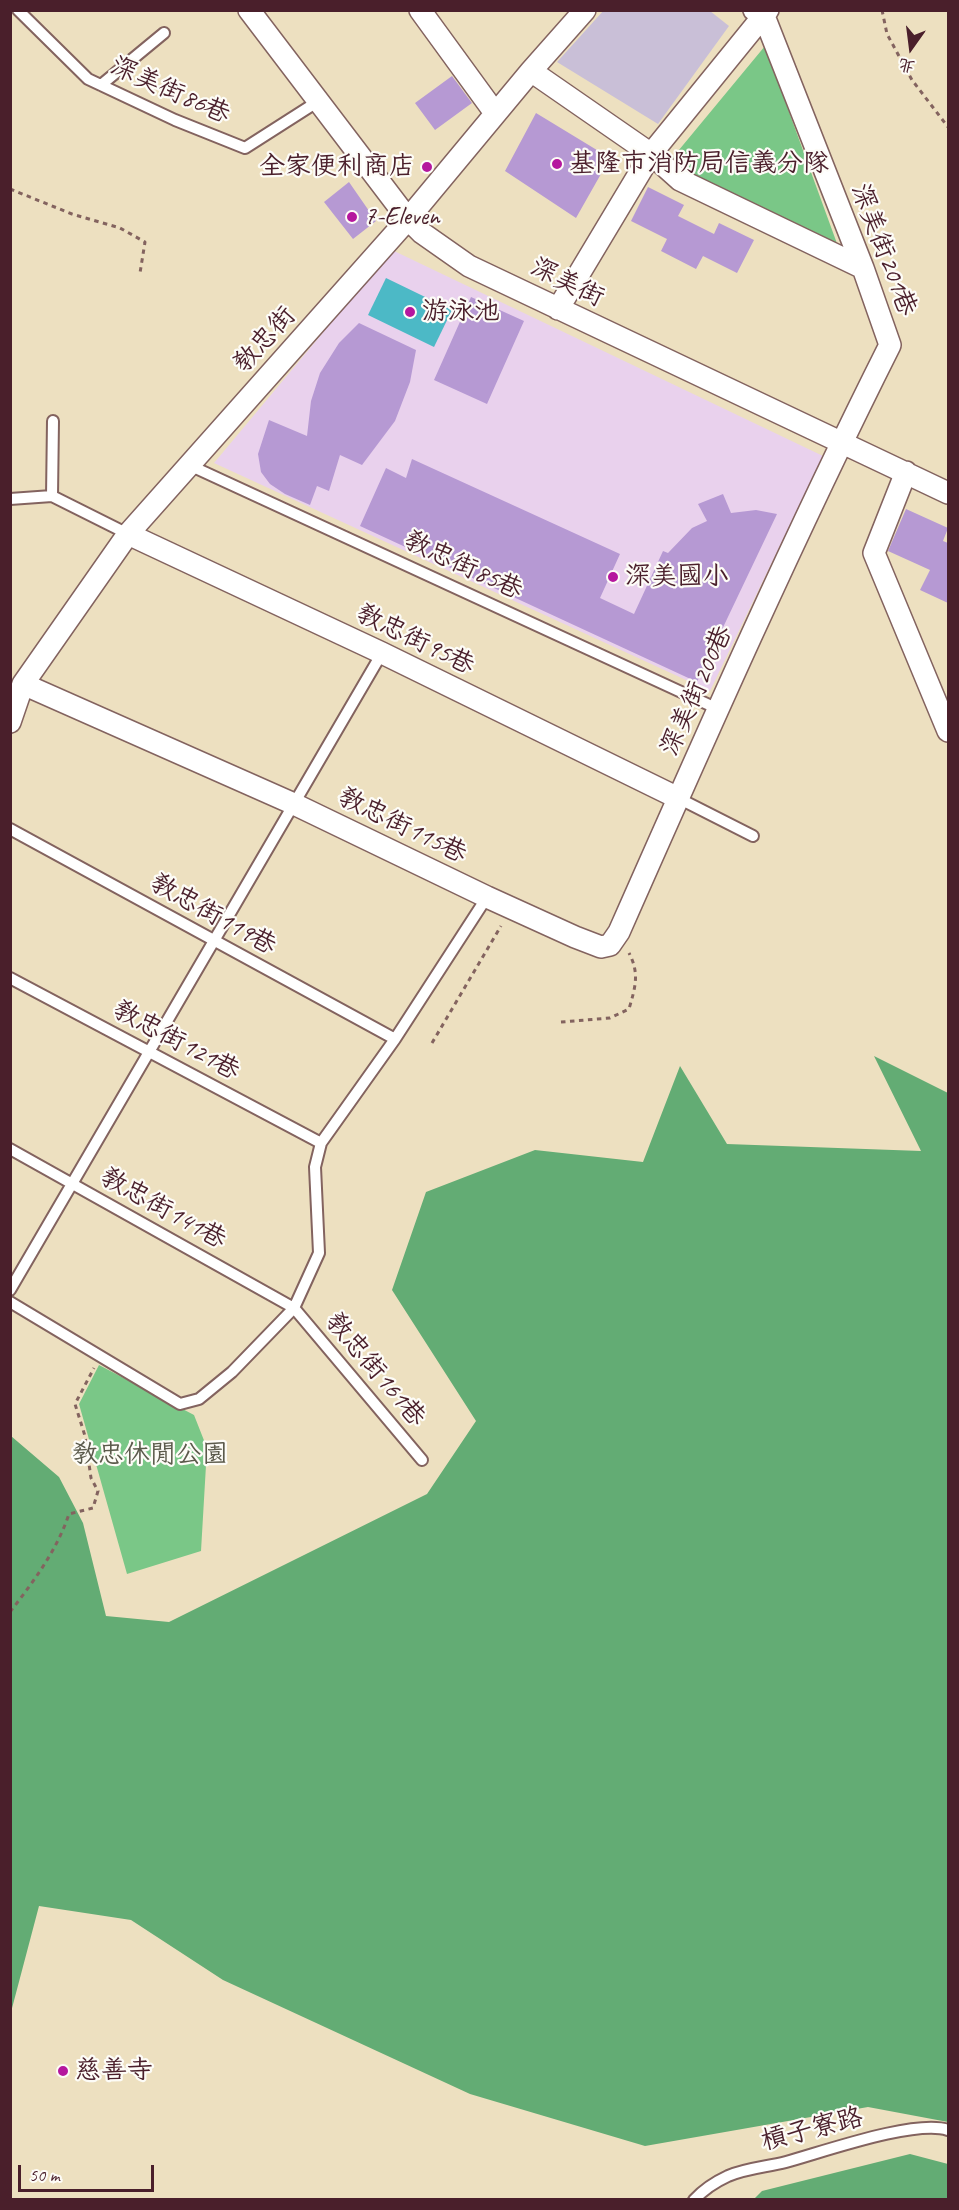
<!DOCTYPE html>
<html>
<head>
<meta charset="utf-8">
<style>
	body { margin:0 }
	#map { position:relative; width:959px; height:2210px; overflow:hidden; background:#ede0c0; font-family:Caveat,"LXGW WenKai TC",sans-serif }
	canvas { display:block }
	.frame { position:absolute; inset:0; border:12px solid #4a1f2b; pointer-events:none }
	.north { position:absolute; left:881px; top:18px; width:60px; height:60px; -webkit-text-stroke:4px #fdfcf7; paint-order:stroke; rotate:194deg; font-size:16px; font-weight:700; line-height:24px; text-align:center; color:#4a1f2b }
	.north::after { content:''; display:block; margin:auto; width:21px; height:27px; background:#4a1f2b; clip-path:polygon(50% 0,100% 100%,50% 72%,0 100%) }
	.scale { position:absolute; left:18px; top:2165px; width:136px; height:27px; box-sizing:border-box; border:3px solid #4a1f2b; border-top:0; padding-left:8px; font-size:18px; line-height:21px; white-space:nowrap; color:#4a1f2b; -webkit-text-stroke:4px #fdfcf7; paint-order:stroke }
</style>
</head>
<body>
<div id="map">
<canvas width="959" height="2210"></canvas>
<div class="frame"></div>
<div class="north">北</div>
<div class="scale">50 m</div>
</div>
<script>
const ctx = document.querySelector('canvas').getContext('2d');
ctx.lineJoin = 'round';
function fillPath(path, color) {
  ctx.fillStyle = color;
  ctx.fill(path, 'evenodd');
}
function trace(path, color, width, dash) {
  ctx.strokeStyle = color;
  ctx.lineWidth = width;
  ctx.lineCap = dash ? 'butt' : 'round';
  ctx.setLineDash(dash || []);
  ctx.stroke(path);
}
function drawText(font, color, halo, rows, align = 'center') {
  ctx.font = font + ' Caveat,"LXGW WenKai TC",sans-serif';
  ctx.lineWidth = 4.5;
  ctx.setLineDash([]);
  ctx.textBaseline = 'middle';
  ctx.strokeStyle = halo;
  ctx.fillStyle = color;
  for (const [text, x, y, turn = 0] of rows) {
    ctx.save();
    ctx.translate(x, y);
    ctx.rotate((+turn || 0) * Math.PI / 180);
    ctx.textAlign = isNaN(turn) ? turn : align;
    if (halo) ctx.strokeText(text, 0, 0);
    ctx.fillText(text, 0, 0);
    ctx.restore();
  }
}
fillPath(new Path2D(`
	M392,250L823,456L710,691L214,463Z`), '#e9d1ed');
fillPath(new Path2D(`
	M604,10L710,11L729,26L658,124L557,62Z`), '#c9bfd7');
fillPath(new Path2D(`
	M765,46L839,249L669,162Z
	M99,1365L194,1415L207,1448L201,1551L127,1574L79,1404Z`), '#7ac787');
fillPath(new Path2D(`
	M874,1056L948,1093V2122L868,2107L645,2146L470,2094L223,1980L131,1920L39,1906L11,2012V1436L59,1477L83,1523L106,1616L169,1622L427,1494L476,1421L392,1290L426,1192L535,1150L643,1162L680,1066L727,1144L921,1151Z
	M910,2154L948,2164V2199H754L762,2191Z`), '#63ac74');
fillPath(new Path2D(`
	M386,278L452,310L434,347L368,315Z`), '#4cb9c6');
fillPath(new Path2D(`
	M452,76L472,103L435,130L415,103Z
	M536,113L610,158L576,218L505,171Z
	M349,182L376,221L353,239L324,202Z
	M648,187L684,205L678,216L714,234L719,223L754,240L737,273L703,256L696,269L661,251L667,239L631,221Z
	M471,297L524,321L487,404L434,380Z
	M359,323L416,350L410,382L395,421L362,465L340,455L329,491L317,486L310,505L285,494L270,484L261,472L258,454L269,420L307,436L311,401L320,373L339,343Z
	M412,459L620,554L600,598L634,614L663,551L668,553L692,528L707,521L698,504L723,494L731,513L756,510L777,514L697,682L360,526L386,468L406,478Z
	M906,509L948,528L943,541L948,543V603L920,590L930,570L888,551Z`), '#b699d3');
const service = new Path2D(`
	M18,10L88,79L175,120L245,148L317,102
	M101,85L164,33
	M189,465L718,709
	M52,496L53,421
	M10,499L52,496L128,534
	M678,798L753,836
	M10,829L395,1039
	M10,978L321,1143
	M10,1149L294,1308L422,1460
	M10,1290L382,653
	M10,1302L180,1404L199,1399L232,1372L294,1308L319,1253L315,1167L321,1143L395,1039L487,897
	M694,2200C704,2189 715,2182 728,2176C747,2168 767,2167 786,2162C823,2152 915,2119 948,2130`);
const minor = new Path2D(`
	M249,10L408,219L422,233L469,266L948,493
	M420,10L495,113
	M531,71L651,154L680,180L863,268
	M558,309L651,154L768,10
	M906,472L874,553L948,731
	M128,534L382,653L678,798
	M23,684L294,804L487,897L575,937L601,947L610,945L619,932C706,735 793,538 890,345L863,268L764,16L754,10
	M10,722L23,684L128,534L408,219L531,71L585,10`);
trace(service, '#83635f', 14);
trace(minor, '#83635f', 24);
trace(new Path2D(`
	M882,10L887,34L912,80L948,127
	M10,189L72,214L120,228L145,242L140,273
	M561,1022L610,1018L629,1009C635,988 640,974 629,953
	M432,1043L501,926
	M10,1612C34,1581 57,1550 69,1514L93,1508L98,1491L91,1478L85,1436L75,1404L94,1368`), '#83635f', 3, [4.5, 4.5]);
trace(service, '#fff', 10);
trace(minor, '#fff', 21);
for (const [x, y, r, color] of [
	[557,164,6,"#b5179e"],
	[427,167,6,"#b5179e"],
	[352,217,6,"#b5179e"],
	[410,312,6,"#b5179e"],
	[613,577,6,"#b5179e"],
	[63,2071,6,"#b5179e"]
]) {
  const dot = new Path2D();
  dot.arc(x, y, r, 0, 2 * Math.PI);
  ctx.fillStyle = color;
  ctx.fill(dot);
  trace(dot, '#fdfcf7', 2);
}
drawText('26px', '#4a1f2b', '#fdfcf7', [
	["深美街86巷",170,91,24],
	["深美街201巷",883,250,69],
	["深美街",567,283,26],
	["教忠街",265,340,-48],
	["教忠街85巷",463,566,25],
	["教忠街95巷",415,640,26],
	["深美街200巷",697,691,-66],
	["教忠街115巷",402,826,26],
	["教忠街119巷",213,915,29],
	["教忠街121巷",176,1041,28],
	["教忠街141巷",163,1209,29],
	["教忠街161巷",375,1370,50],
	["槓子寮路",812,2130,-14]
]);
drawText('26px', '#4a1f2b', '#fdfcf7', [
	["基隆市消防局信義分隊",569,164],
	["全家便利商店",415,167,"right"],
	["7-Eleven",364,217],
	["游泳池",422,312],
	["深美國小",625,577],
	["慈善寺",75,2071]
], 'left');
drawText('26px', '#5b5a4b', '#fdfcf7', [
	["教忠休閒公園",150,1455]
]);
</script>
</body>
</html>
